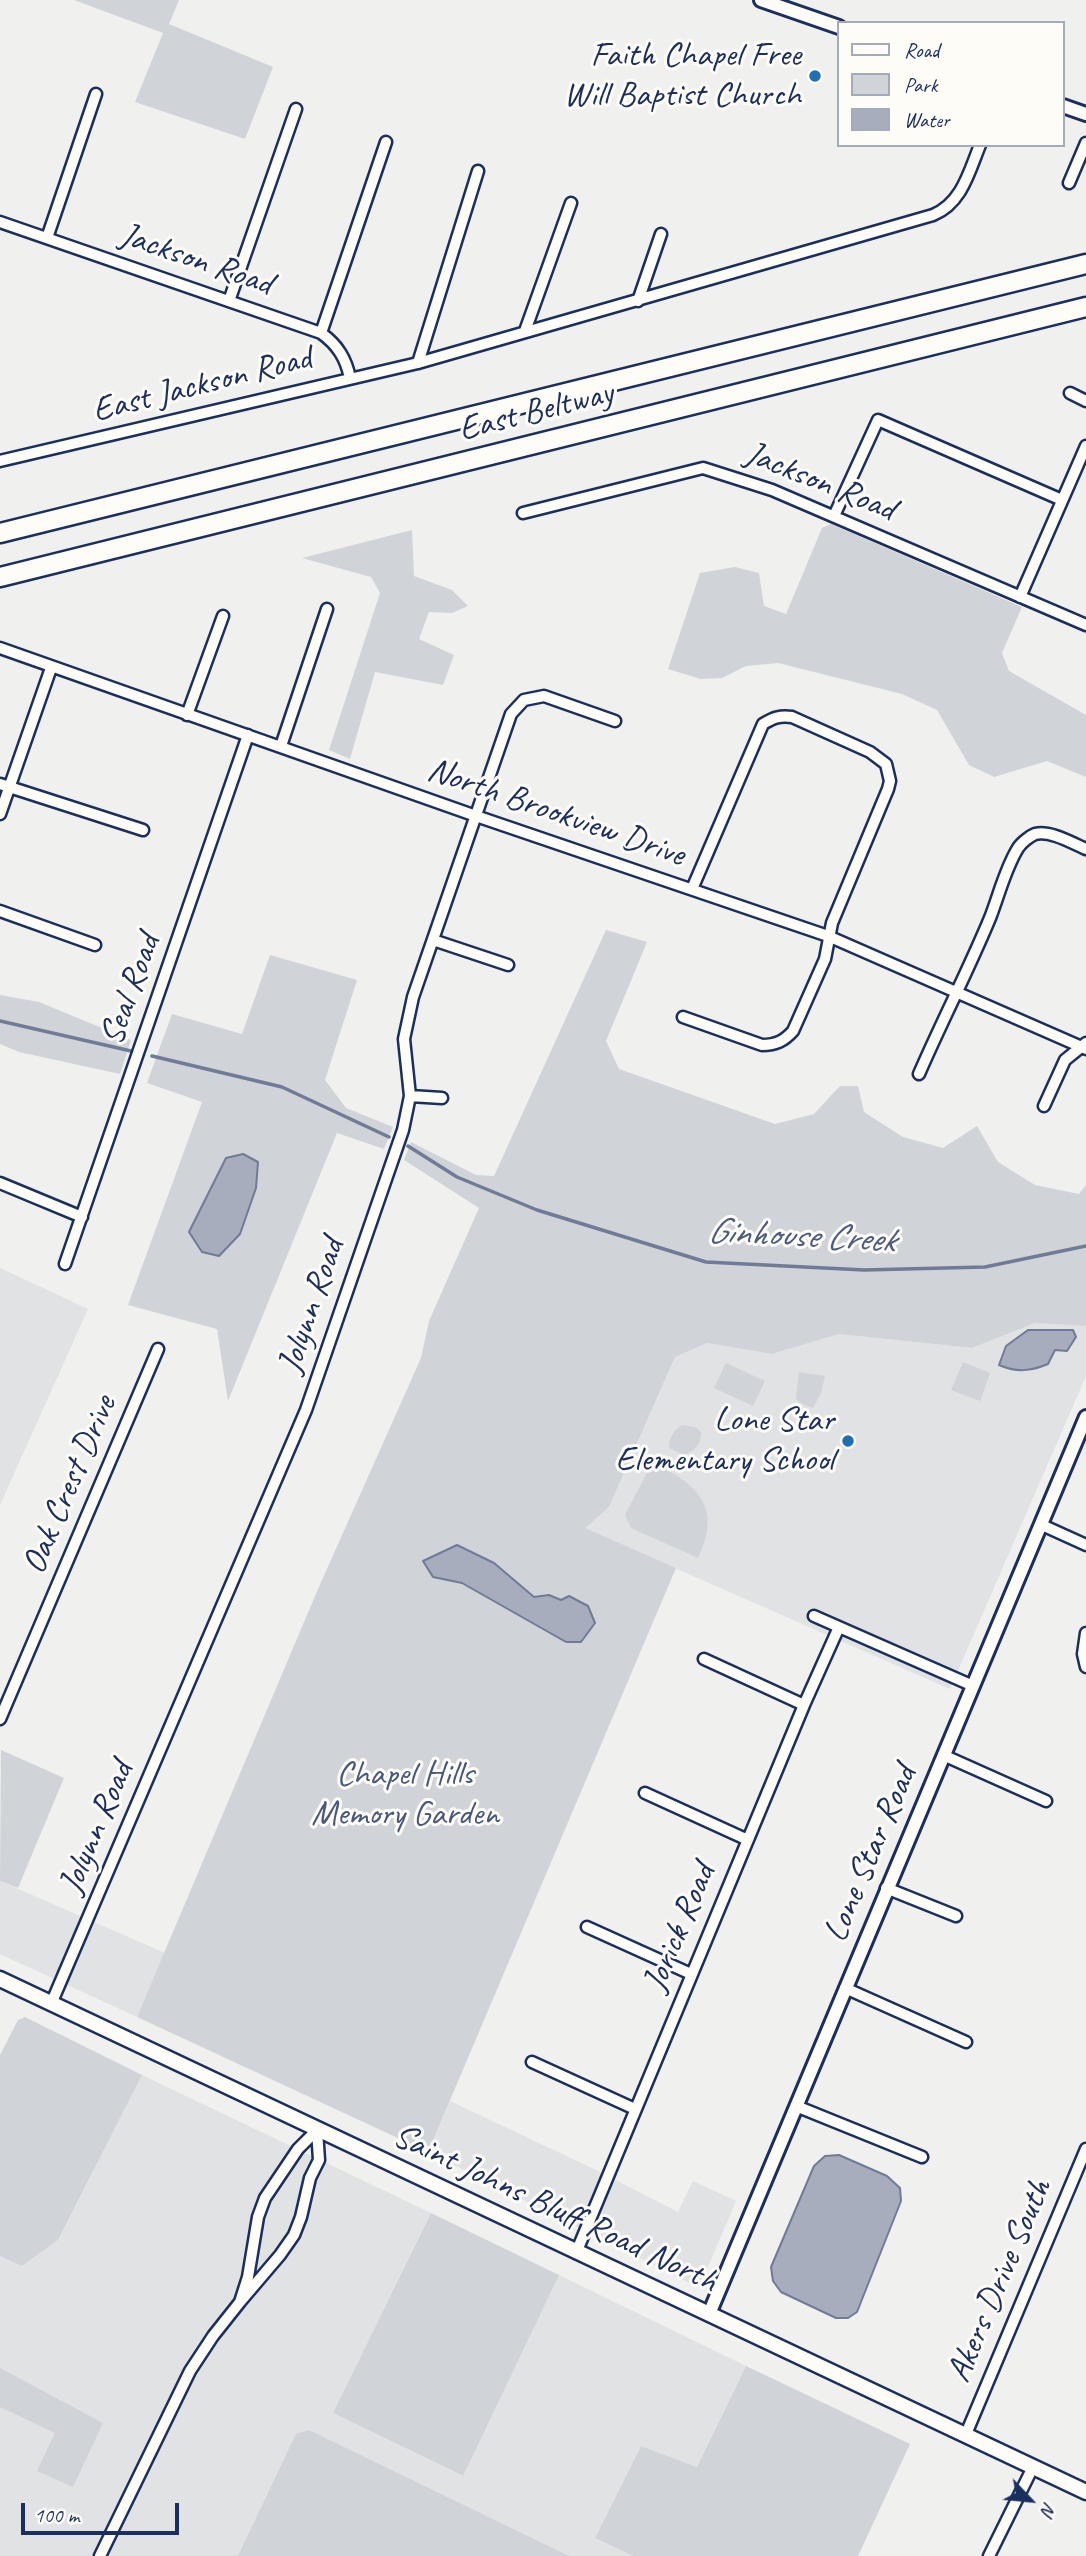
<!DOCTYPE html>
<html>
<head>
<meta charset="utf-8">
<style>
	body { margin:0 }
	#map { position:relative; width:1086px; height:2556px; overflow:hidden; background:#f0f0ee; font-family:Caveat,sans-serif }
	canvas { display:block }
	.legend { position:absolute; left:837px; top:21px; width:228px; height:126px; box-sizing:border-box; background:#fdfcf7; border:2px solid #a3aaba; margin:0; padding:9px 12px; list-style:none; font-size:21px; color:#1b2f5e }
	.legend li { display:flex; align-items:center; gap:14px; height:35px }
	.legend b { width:35px; border:2px solid #a3aaba }
	.north { position:absolute; left:995px; top:2465px; width:70px; height:70px; -webkit-text-stroke:5px #fdfcf7; paint-order:stroke; rotate:116deg; font-size:19px; font-weight:700; line-height:28px; text-align:center; color:#1b2f5e }
	.north::after { content:''; display:block; margin:auto; width:24px; height:32px; background:#1b2f5e; clip-path:polygon(50% 0,100% 100%,50% 72%,0 100%) }
	.scale { position:absolute; left:21px; top:2503px; width:158px; height:32px; box-sizing:border-box; border:4px solid #1b2f5e; border-top:0; padding-left:9px; font-size:21px; line-height:24px; white-space:nowrap; color:#1b2f5e; -webkit-text-stroke:5px #fdfcf7; paint-order:stroke }
</style>
</head>
<body>
<div id="map">
<canvas width="1086" height="2556"></canvas>
<ul class="legend">
<li><b style="height:9px;background:#fdfcf7"></b>Road</li>
<li><b style="height:19px;background:#d0d3d8"></b>Park</li>
<li><b style="height:19px;background:#a7adbd"></b>Water</li>
</ul>
<div class="north">N</div>
<div class="scale">100 m</div>
</div>
<script>
const ctx = document.querySelector('canvas').getContext('2d');
ctx.lineJoin = 'round';
function fillPath(path, color) {
  ctx.fillStyle = color;
  ctx.fill(path, 'evenodd');
}
function trace(path, color, width, dash) {
  ctx.strokeStyle = color;
  ctx.lineWidth = width;
  ctx.lineCap = dash ? 'butt' : 'round';
  ctx.setLineDash(dash || []);
  ctx.stroke(path);
}
function drawText(font, color, halo, rows, align = 'center') {
  ctx.font = font + ' Caveat,sans-serif';
  ctx.lineWidth = 6;
  ctx.setLineDash([]);
  ctx.textBaseline = 'middle';
  ctx.strokeStyle = halo;
  ctx.fillStyle = color;
  for (const [text, x, y, turn = 0] of rows) {
    ctx.save();
    ctx.translate(x, y);
    ctx.rotate((+turn || 0) * Math.PI / 180);
    ctx.textAlign = isNaN(turn) ? turn : align;
    if (halo) ctx.strokeText(text, 0, 0);
    ctx.fillText(text, 0, 0);
    ctx.restore();
  }
}
fillPath(new Path2D(`
	M0,1268L88,1309L0,1505Z
	M1035,1323L1086,1326V1376L950,1689L584,1528L609,1507L675,1357L707,1343L772,1354L839,1334L972,1348Z
	M0,1881L165,1953L137,2017L0,1954Z
	M142,2075L431,2213L333,2413L462,2476L559,2275L746,2366L697,2467L641,2446L595,2538L633,2556H0V2256L22,2266L58,2240Z
	M450,2101L596,2170L678,2212L693,2181L736,2201L699,2288L428,2152Z`), '#e0e2e3');
fillPath(new Path2D(`
	M74,0H179L169,24L273,67L245,139L135,102L163,33Z
	M831,524L1022,607L1002,653L1009,671L1086,715V777L1047,761L994,777L969,765L937,710L902,694L778,663L746,666L722,678L701,679L668,669L700,573L735,567L759,573L764,606L786,614L822,528Z
	M412,530L414,576L452,590L468,606L452,613L429,612L419,639L454,655L443,685L375,672L350,759L329,750L380,593L371,577L302,558Z
	M606,930L647,942L606,1041L619,1069L775,1124L814,1114L840,1086H858L864,1112L903,1137L943,1148L977,1126L998,1162L1035,1185L1079,1194L1086,1185V1326L1035,1323L972,1348L839,1334L772,1354L707,1343L675,1357L609,1507L585,1528L676,1568L428,2152L137,2017L318,1589L421,1358L429,1321L479,1208L404,1160L411,1142L476,1175L494,1176ZM494,1563L534,1597L549,1595L561,1600L569,1597L588,1606L595,1623L566,1642L462,1583Z
	M270,955L357,980L325,1080L346,1108L393,1127L384,1149L337,1133L228,1401L217,1329L128,1305L202,1102L147,1083L172,1014L242,1034Z
	M0,995L39,1002L131,1040L120,1074L19,1052L0,1044Z
	M963,1362L990,1373L980,1401L951,1390Z
	M726,1363L765,1381L753,1406L714,1388Z
	M799,1372L825,1376L821,1393L813,1408L798,1402L796,1398Z
	M682,1425L695,1427L701,1432C701,1445 695,1450 684,1455L669,1448C668,1438 675,1429 682,1425Z
	M652,1463C681,1476 713,1494 707,1531C706,1540 701,1549 698,1558L631,1528L625,1515Z
	M1,1750L64,1778L18,1888L0,1881Z
	M25,2017L142,2075L58,2240L22,2266L0,2256V2055L18,2020Z
	M431,2213L559,2275L463,2476L333,2413Z
	M746,2366L910,2444L858,2556H633L595,2538L641,2446L697,2467Z
	M0,2368L103,2423L73,2487L37,2471L55,2433L0,2407Z
	M309,2430L569,2556H238L296,2434Z`), '#d0d3d8');
const water = new Path2D(`
	M243,1154L258,1162L256,1188L240,1234L219,1256L202,1252L189,1232L226,1158Z
	M1028,1330H1073L1076,1337L1067,1351L1055,1350L1048,1364C1031,1371 1017,1373 999,1365L1006,1346Z
	M457,1545L494,1563L534,1597L549,1595L561,1600L569,1596L588,1606L595,1623L581,1642H566L462,1583L433,1577L423,1561Z
	M839,2155L887,2176L900,2188L901,2201L857,2312L848,2318H836L781,2292L773,2281L771,2267L814,2166L825,2156Z`);
fillPath(water, '#a7adbd');
trace(water, '#6f7b97', 2);
trace(new Path2D(`
	M0,1021L131,1051
	M152,1056L282,1087L389,1137
	M408,1146L457,1177L537,1210L706,1262L864,1270L985,1267L1086,1246`), '#6f7b97', 3.5);
const minor = new Path2D(`
	M1069,183L1086,143
	M0,222L321,333C338,345 346,359 350,378
	M47,238L96,94
	M229,301L296,109
	M638,301L661,234
	M525,331L571,203
	M321,333L386,142
	M418,363L478,171
	M1070,393L1086,401
	M0,461L418,363L933,215C962,203 969,172 980,145
	M523,513L703,468L772,490L1086,625
	M834,516L878,420L1062,500
	M1020,597L1086,446
	M0,648L476,816L828,936L1086,1049
	M187,715L223,616
	M281,746L327,609
	M0,784L143,830
	M0,814L51,668
	M0,911L95,945
	M433,940L508,965
	M683,1017L762,1045C776,1045 784,1041 793,1031L825,959L832,923L888,789L890,781L886,764L870,752L792,717C780,715 773,718 763,724L692,889
	M919,1074C942,1021 968,971 990,918C999,895 1005,869 1018,848C1021,843 1030,836 1035,834C1050,830 1072,843 1086,849
	M410,1096L442,1098
	M1044,1106L1065,1060L1086,1043
	M0,1183L82,1217
	M65,1264L248,735
	M1042,1525L1086,1545
	M814,1616L971,1685
	M1086,1633L1083,1654L1086,1667
	M704,1659L804,1705
	M0,1719L158,1349
	M943,1755L1046,1801
	M645,1793L748,1840
	M886,1888L956,1916
	M587,1927L691,1974
	M845,1988L966,2042
	M51,2004L306,1410L403,1130L410,1096L404,1039L413,997L511,714L524,700L544,696L615,721
	M532,2062L635,2109
	M796,2106L922,2157
	M317,2130L319,2160L310,2178L301,2217L294,2235L280,2255L240,2302L248,2277L258,2217L265,2198L298,2149Z
	M576,2253L804,1705L839,1627
	M966,2434L1086,2149
	M100,2556L190,2371L213,2336L240,2302
	M989,2556L1033,2467`);
const tertiary = new Path2D(`
	M761,0L839,27
	M1063,106L1086,114
	M709,2314L1086,1417`);
const secondary = new Path2D(`
	M0,1979L1086,2492`);
const motorway = new Path2D(`
	M0,533L1086,264
	M0,577L1086,307`);
trace(minor, '#1b2f5e', 15);
trace(tertiary, '#1b2f5e', 18);
trace(secondary, '#1b2f5e', 19);
trace(motorway, '#1b2f5e', 23);
trace(minor, '#fdfcf7', 10);
trace(tertiary, '#fdfcf7', 12);
trace(secondary, '#fdfcf7', 14);
trace(motorway, '#fdfcf7', 18);
for (const [x, y, r, color] of [
	[815,76,7,"#1f6fb2"],
	[848,1441,7,"#1f6fb2"]
]) {
  const dot = new Path2D();
  dot.arc(x, y, r, 0, 2 * Math.PI);
  ctx.fillStyle = color;
  ctx.fill(dot);
  trace(dot, '#fdfcf7', 2.5);
}
drawText('35px', '#1b2f5e', '#fdfcf7', [
	["Faith Chapel Free",801,56],
	["Will Baptist Church",801,96],
	["Lone Star",834,1421],
	["Elementary School",834,1461]
], 'right');
drawText('35px', '#1b2f5e', '#fdfcf7', [
	["Jackson Road",196,260,19],
	["East Jackson Road",202,385,-14],
	["East Beltway",536,412,-14],
	["Jackson Road",820,482,22],
	["North Brookview Drive",556,813,19],
	["Seal Road",131,990,-70],
	["Jolynn Road",312,1306,-71],
	["Oak Crest Drive",70,1485,-67],
	["Jolynn Road",97,1828,-67],
	["Lone Star Road",871,1854,-67],
	["Jorick Road",680,1928,-67],
	["Saint Johns Bluff Road North",555,2209,25],
	["Akers Drive South",1000,2281,-67]
]);
drawText('35px', '#48587c', '#fdfcf7', [
	["Chapel Hills",405,1775],
	["Memory Garden",405,1815]
]);
drawText('italic 37px', '#4c5b7f', '#fdfcf7', [
	["Ginhouse Creek",801,1237,3]
]);
</script>
</body>
</html>
